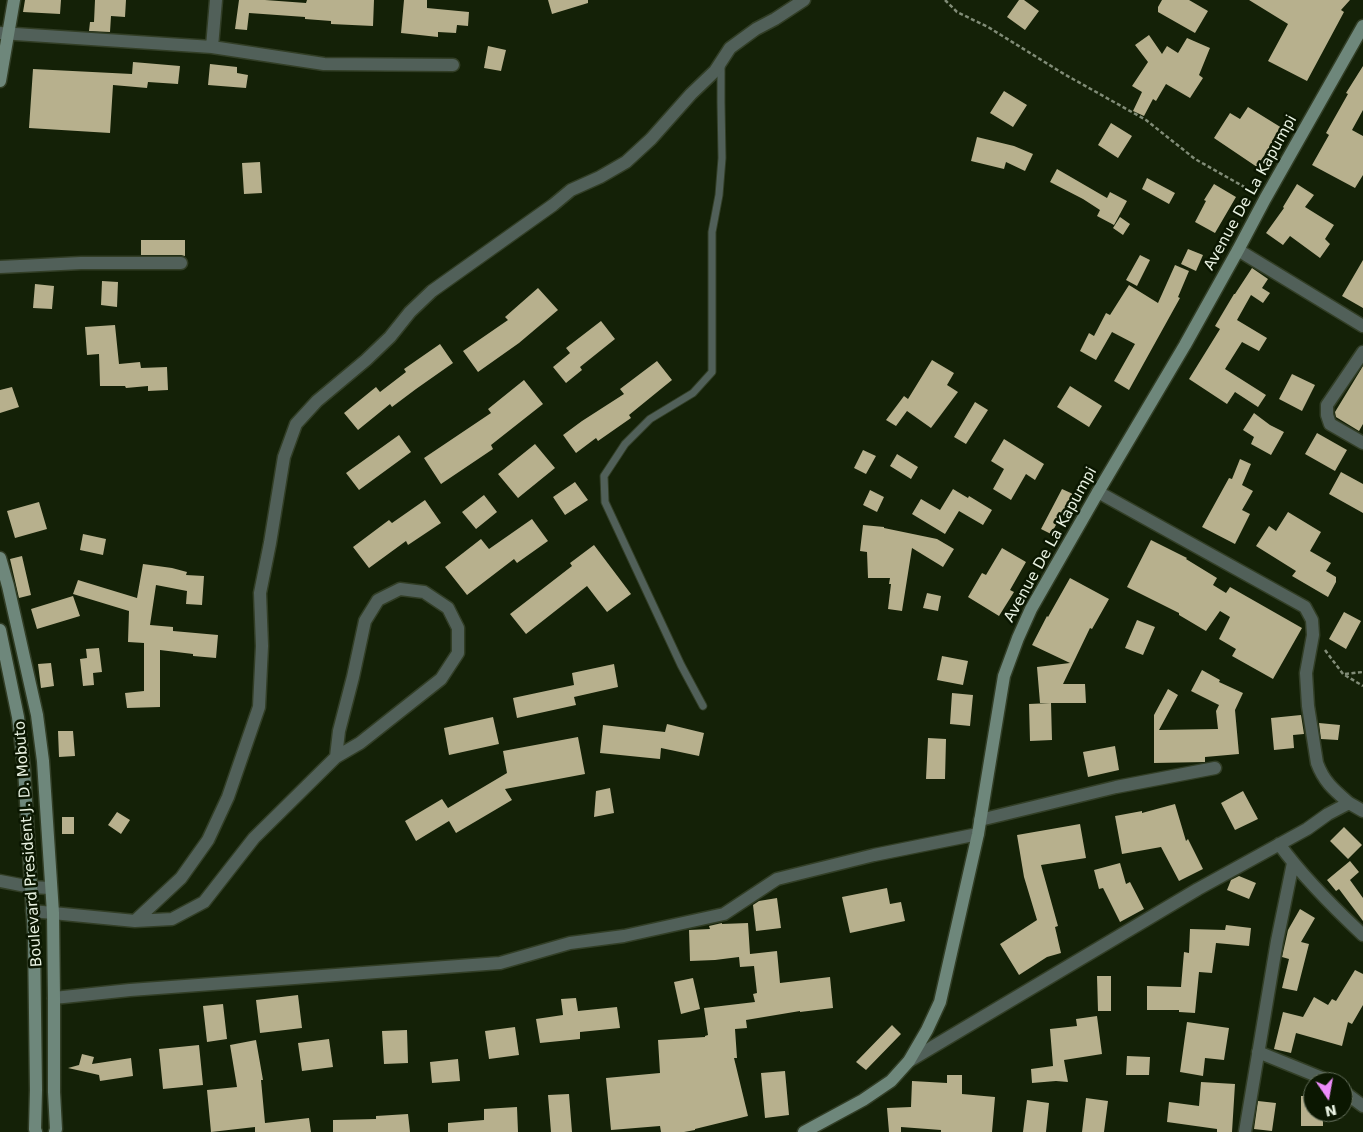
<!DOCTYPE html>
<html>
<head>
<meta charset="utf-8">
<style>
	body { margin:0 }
	#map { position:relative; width:1363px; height:1132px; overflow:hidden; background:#142107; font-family:"DejaVu Sans",sans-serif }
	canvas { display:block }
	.north { position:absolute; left:1303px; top:1072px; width:50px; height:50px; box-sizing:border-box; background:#0b1701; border:1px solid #646f5b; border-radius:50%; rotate:168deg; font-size:14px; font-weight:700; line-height:20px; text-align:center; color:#eaf3e3 }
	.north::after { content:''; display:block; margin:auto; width:18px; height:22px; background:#ed8cfa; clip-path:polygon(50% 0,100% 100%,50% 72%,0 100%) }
</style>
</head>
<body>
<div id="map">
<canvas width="1363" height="1132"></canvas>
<div class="north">N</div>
</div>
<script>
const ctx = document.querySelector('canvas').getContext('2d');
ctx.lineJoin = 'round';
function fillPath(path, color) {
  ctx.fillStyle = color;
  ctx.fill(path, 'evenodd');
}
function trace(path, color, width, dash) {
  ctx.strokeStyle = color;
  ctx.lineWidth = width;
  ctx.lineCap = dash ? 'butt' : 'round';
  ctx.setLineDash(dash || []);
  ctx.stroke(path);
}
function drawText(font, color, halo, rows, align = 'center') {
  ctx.font = font + ' "DejaVu Sans",sans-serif';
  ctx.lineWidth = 5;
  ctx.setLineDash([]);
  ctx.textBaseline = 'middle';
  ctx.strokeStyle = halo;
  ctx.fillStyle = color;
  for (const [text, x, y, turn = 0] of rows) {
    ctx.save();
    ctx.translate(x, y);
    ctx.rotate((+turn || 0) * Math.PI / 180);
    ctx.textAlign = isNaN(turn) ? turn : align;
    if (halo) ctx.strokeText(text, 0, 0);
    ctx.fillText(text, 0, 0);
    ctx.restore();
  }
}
fillPath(new Path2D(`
	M25,0H61L60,14L23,12Z
	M95,0H126L125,17L111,16L110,32L89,31L90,22H94Z
	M239,0H265L306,3L307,0H374L373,26L331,24V21L305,19V17L249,13L247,30L235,29Z
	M404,0H427V8L469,12L468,26L457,25L456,33L438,32V37L401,33Z
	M548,0H588V3L552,14Z
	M1019,0H1024L1039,11L1025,30L1007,17Z
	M1162,0H1189L1208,11L1195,33L1158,12V7Z
	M1249,0H1350L1341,10L1344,12L1307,81L1268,61L1288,24Z
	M1149,35L1162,54L1167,46L1178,53L1187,38L1210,48L1199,75L1203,78L1190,98L1166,84L1156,101L1153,99L1144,116L1133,111L1142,92L1132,86L1148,62L1135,45Z
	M488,46L506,50L501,71L484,68Z
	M133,62L180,66L178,84L148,82L147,88L113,85L110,133L29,128L33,69L132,74Z
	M210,64L237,67V73L248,75L246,88L208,85Z
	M1363,66V110L1352,130L1363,136V175L1355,188L1312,165L1329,135L1326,133L1348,94L1346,93Z
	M1004,91L1027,105L1013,127L990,113Z
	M1248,107L1282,128L1257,167L1214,138L1230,113L1240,119Z
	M1111,123L1132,136L1118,158L1098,145Z
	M977,137L1014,146L1033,154L1025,171L1006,162L1004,169L971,161Z
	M260,162L262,193L244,194L242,163Z
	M1057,169L1107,198L1110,192L1127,201L1114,225L1097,216L1100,210L1083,199L1050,182Z
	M1147,178L1175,193L1169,204L1142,189Z
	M1214,184L1236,197L1215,233L1195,222L1206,201L1204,200Z
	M1297,184L1314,195L1305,207L1334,225L1325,239L1330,244L1320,258L1290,236L1283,245L1266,233L1284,208L1283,207Z
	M1120,217L1130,224L1123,235L1113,228Z
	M141,240H185V256L181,255H141Z
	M1188,249L1203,255L1196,271L1181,264Z
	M1140,255L1150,260L1137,286L1126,280Z
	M1363,260V308L1342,296Z
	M1175,265L1189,271L1178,297L1180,298L1129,390L1114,381L1135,344L1112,332L1096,360L1080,351L1089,333L1094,336L1106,313L1110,315L1129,285L1158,303Z
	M1252,268L1268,279L1262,288L1270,293L1263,303L1251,295L1237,320L1267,338L1259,351L1242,342L1225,369L1266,395L1258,407L1235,392L1227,404L1189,379L1220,329L1215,326L1234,294H1235Z
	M102,281L118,282L117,307L101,305Z
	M35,284L54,286L52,309L33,308Z
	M538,288L558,310L519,343L478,372L463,351L508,320L505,317Z
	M601,321L615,339L580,367L582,370L566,383L553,367L570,353L566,348Z
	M115,325L119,364L140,362L141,368L167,367L168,390L148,391V386L126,388L125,386H100L99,354L87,355L85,327Z
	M440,344L453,363L416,389L392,407L390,404L358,430L344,413L376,387L380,392L406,372L404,369Z
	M932,360L954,373L947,385L958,392L931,428L907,411L896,426L886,420L904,396L908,399Z
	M657,361L672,380L629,415L631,418L598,441L596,438L576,453L563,435L582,421L624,394L620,389Z
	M1363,366V424L1359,431L1336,417L1335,412Z
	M1292,374L1315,385L1302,411L1279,399Z
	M524,380L543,404L491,445L493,449L441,484L424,458L491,413L488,409Z
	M1070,386L1102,406L1089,427L1057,407Z
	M12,387L19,407L0,413V390Z
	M975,402L988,410L966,444L954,437Z
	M1254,413L1270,425L1284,432L1271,455L1251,444L1254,437L1243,430Z
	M1317,433L1347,450L1335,471L1305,454Z
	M399,435L411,452L359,490L346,473Z
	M1004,439L1044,464L1035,480L1026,474L1011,500L993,489L1004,469L991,461Z
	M535,444L555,468L518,498L498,474Z
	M863,450L876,456L866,474L854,468Z
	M897,454L918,467L911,479L890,466Z
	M1240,459L1251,464L1242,485L1253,491L1242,510L1250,514L1235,544L1202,527L1229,478L1232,479Z
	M1341,472L1363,484V513L1329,494Z
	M575,482L588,500L565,515L553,497Z
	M953,489L968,498L969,496L992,510L983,525L959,511L945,534L912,514L921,499L940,510Z
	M1062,489L1073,494L1051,534L1041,529Z
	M870,490L884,497L877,512L863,505Z
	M484,495L497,512L476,529L462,512Z
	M425,500L441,523L408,545L406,541L369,568L353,547L389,520L392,523Z
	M39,502L47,529L15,538L7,511Z
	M1288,512L1321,532L1310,551L1331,563L1326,571L1336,577V582L1328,597L1292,576L1296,571L1256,546L1269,526L1276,531Z
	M532,519L548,541L517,563L514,559L467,595L445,567L481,539L489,549Z
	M863,525L884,527V528L937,539L954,549L943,567L912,548L902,611L888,609L891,584H889L890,578H868L867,552L860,551Z
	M83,534L106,539L103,555L80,550Z
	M1151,540L1187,558L1186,559L1217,578L1213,585L1226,593L1230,587L1302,628L1273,679L1232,656L1236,649L1219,639L1230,617L1220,611L1206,631L1179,615V613L1127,587Z
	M594,545L631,594L607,612L587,586L526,634L510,614L572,566L570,563Z
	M1002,548L1026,562L1010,590L1014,592L999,616L968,597L982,573L986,575Z
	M22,556L31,595L19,598L10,559Z
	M143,564L172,568L187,572L186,575L204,576L202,605L186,604L187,591L156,585L150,625L173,627V631L218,635L216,658L193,656V654L160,650V707L127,708L125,693L144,691V643L128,642L129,611L73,594L78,580L137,598Z
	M1070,578L1109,599L1092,629L1090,628L1063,684H1085L1086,703H1040L1037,667L1070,663L1032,645L1047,616L1048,617Z
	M927,593L941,596L938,611L923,608Z
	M73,596L80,616L37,629L31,609Z
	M1344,612L1361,621L1346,649L1329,639Z
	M1137,620L1155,627L1143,655L1125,648Z
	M99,648L102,672L93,673L94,685L83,686L80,659L87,658L86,649Z
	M942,656L968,661L963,685L937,680Z
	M51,663L54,686L41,688L38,664Z
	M614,664L618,687L574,697L576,705L517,718L513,698L574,685L572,673Z
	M1202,670L1220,680L1219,682L1243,693L1235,710L1239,754L1205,757V762L1154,763V715L1168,689L1178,695L1159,730L1218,729L1216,711L1219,705L1191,691Z
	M952,693L973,695L970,726L950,724Z
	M1051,703L1052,740L1030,741L1029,704Z
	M1301,715L1304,734L1293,735L1294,748L1274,750L1271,718Z
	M493,717L499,744L449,755L444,728Z
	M1319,723L1340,725L1338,740L1321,739Z
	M667,724L704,733L699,756L661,748L660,759L600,753L603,725L665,732Z
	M58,731H73L75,756L59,757Z
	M578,737L585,774L505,789L512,800L456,833L449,821L416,841L405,821L442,799L448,808L507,773L503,751Z
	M928,738L946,739L945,779H926Z
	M1115,746L1119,770L1088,777L1083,752Z
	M610,788L614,813L594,817L596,791Z
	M1243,791L1258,819L1235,830L1221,803Z
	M1175,804L1186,841L1188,839L1203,869L1179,881L1161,847L1122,854L1115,816L1142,811V813Z
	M117,812L130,820L121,834L108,825Z
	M62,817H74V834H62Z
	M1080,824L1086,858L1041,865L1058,926L1055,927L1061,953L1047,957L1019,975L1000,944L1037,920L1024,877L1017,835Z
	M1344,827L1362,845L1348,859L1330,841Z
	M1350,861L1359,872L1350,880L1363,898V921L1339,889L1336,891L1327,880Z
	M1120,863L1126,884L1130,882L1144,909L1120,922L1103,888L1099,889L1094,870Z
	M1239,876L1256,883L1249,899L1227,890L1231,880Z
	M887,888L890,904L901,902L905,921L850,933L842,897Z
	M777,898L781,928L756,931L753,905L759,901Z
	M1300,909L1315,918L1301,942L1309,944L1297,991L1282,988L1289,959L1282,957L1288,930Z
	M722,923V924L748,923L750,954L777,951L780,983L830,977L833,1008L800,1012V1011L746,1020L747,1028L735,1029L737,1058H734L748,1116L695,1129V1130L684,1132H661L660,1126L611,1130L606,1078L660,1073L658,1040L705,1037V1036L708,1035L704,1008L755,1002L753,994L757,993L754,966L740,967L739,957L715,960L690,961L689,930L710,929L709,926Z
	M1226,925L1251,928L1249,946L1216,943L1212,973L1199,972L1195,1013L1179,1012V1010H1147V986L1181,987L1184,952L1189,953L1190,929L1225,930Z
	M1355,970L1363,974V1005L1352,1024L1348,1022L1342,1046L1296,1033L1291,1053L1274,1049L1283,1012L1303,1017L1314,997L1328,1005L1332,999L1336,1001Z
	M1097,976H1111V1011H1098Z
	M693,978L700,1009L681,1014L674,982Z
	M298,995L302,1028L260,1033L256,1000Z
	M576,998L578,1011L617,1007L620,1028L580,1032V1039L540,1043L536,1019L563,1015L561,999Z
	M223,1004L227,1039L207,1042L203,1006Z
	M1097,1016L1102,1054L1064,1060L1068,1082L1056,1081L1032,1083L1031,1069L1053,1066L1050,1029L1077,1026L1076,1019Z
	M1187,1022L1229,1028L1224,1060L1205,1058L1203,1076L1180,1072Z
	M892,1025L901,1034L866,1070L856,1062Z
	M515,1027L519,1055L489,1059L485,1031Z
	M407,1030L408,1063L384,1064L382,1031Z
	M329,1039L333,1067L302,1071L298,1043Z
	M256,1040L263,1080H261L265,1123L309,1118L311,1132H255V1127L211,1132L207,1090L237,1087L230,1045Z
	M199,1045L203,1085L163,1089L159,1049Z
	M82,1054L94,1057L92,1064L131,1058L133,1076L100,1081L99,1075L68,1068L79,1065Z
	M1127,1056L1150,1057L1149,1075H1126Z
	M458,1059L460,1081L432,1083L430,1062Z
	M785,1071L789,1115L765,1118L761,1073Z
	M947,1075H962V1094L995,1097L992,1132H941V1130L901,1127V1132H889L887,1108L911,1107L912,1081L947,1083Z
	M1201,1082L1235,1084L1232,1132H1217V1129L1167,1122L1169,1102L1199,1106Z
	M569,1094L572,1132H551L548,1095Z
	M1301,1096H1313V1112H1323V1126H1301Z
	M1086,1098L1108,1101L1104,1132H1082Z
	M1027,1100L1049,1103L1046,1132H1023Z
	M1258,1101L1276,1103L1272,1131L1254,1129Z
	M517,1107L518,1132H448V1123L484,1120V1109Z
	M408,1114L410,1132H333V1120L376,1119V1116Z`), '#b7b08d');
const lane = new Path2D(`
	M703,706L681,665L605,502L604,476L625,444L650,419L693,393L712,372V232L719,195L722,158L721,103V65`);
const street = new Path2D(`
	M0,33L212,47L324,64L453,65
	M212,47L216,0
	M1238,250L1363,326
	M0,267L81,263H181
	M1363,352L1327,405V415L1330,424L1363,443
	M1098,492L1305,607L1312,620L1313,635L1306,673L1308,706L1317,763C1324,782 1334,790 1349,803
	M980,820L1116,787L1215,768
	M1279,844C1303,877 1333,907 1363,935
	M0,881L31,887L50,888
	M32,911L135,921L172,919L204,902L254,838L336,757L360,743L441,679L458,653V628L448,608L424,592L400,589L378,600L365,621L353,677L339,731L336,757
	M135,921L181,878L208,840L228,797L259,707L262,646L260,593L270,543L284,457L296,424L317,401L366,360L390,337L410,312L432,291L553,205L571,190L600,177L626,162L651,139L691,94L715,71L730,48L756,29L775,19L804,0
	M54,998L130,990L500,963L570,943L624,936L724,914L777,879L874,855L978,834
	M1258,1052L1322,1078L1328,1082
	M909,1061L1198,889L1307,829L1328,814L1349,803L1363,811
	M1343,1091L1363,1106
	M1245,1132L1277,941L1293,863`);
const secondary = new Path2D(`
	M0,81L14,0
	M0,558L8,586L37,715L43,761L53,913L54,998V1092L56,1129L55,1132
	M0,630L18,717L24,768L34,937L36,1090L35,1129L36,1132
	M804,1132L863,1100L891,1081L909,1061L927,1030L940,1002L978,834L1004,676L1018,638L1031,609L1098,492L1185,345L1238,250L1265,199L1363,26`);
trace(lane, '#323e26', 9);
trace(street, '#323e26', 15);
trace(secondary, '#323e26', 15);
trace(new Path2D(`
	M945,0L957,12L988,27L1064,74L1146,120L1195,159L1255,193
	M1325,650L1343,674L1363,686
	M1345,674L1363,672`), '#818c77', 2.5, [4, 2.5]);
trace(lane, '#516059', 7);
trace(street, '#516059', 12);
trace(secondary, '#6e877b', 12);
drawText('15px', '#eaf3e3', '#0b1701', [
	["Avenue De La Kapumpi",1251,193,-61],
	["Avenue De La Kapumpi",1051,545,-61],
	["Boulevard President J. D. Mobuto",29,844,-94]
]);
</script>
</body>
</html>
